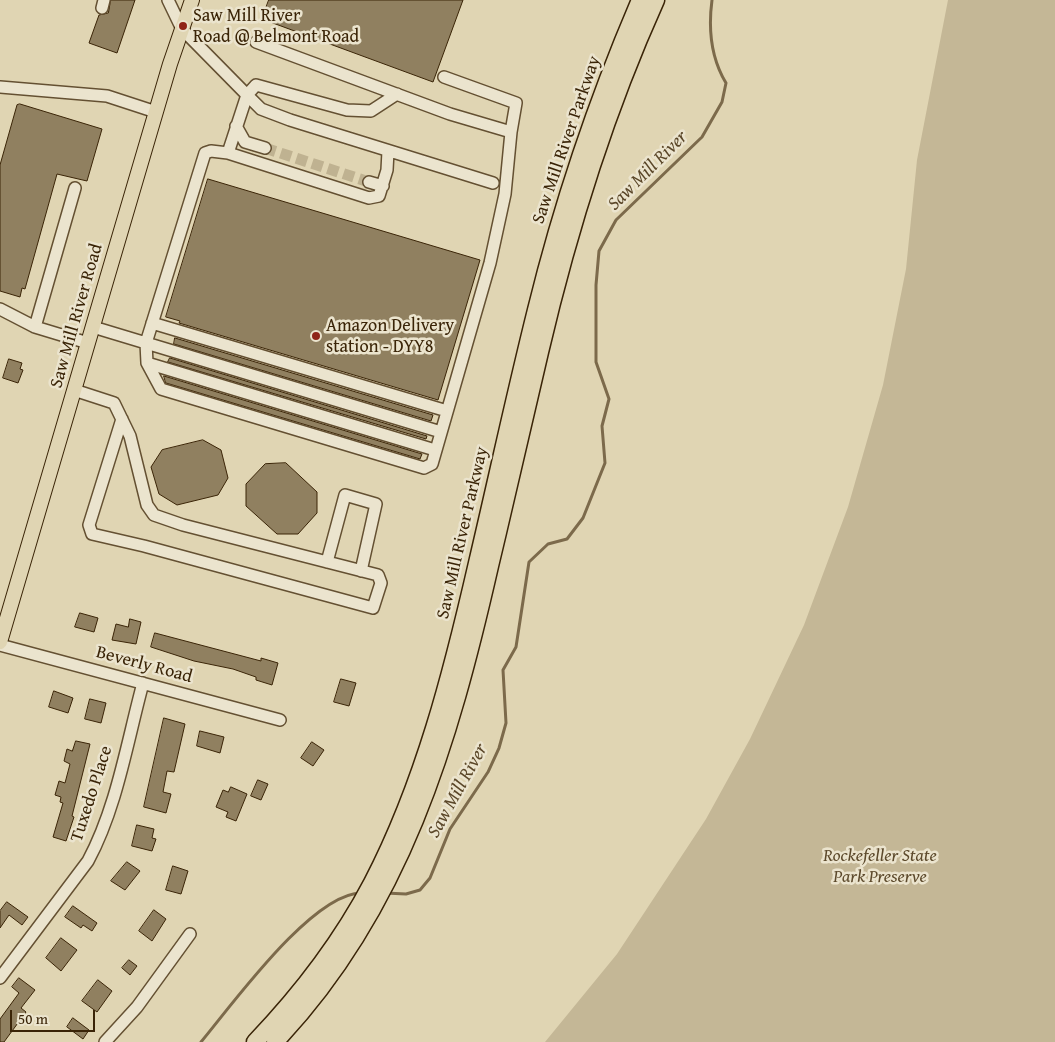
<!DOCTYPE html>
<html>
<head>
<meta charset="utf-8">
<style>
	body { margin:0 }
	#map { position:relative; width:1055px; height:1042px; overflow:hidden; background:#e0d5b3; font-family:"Gentium Book Plus",serif }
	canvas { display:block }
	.scale { position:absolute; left:10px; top:1010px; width:85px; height:22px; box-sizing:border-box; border:2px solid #3a2407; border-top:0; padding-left:6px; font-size:15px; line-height:18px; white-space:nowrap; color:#3a2407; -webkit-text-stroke:4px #ebe4ce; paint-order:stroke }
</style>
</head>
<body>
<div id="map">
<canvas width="1055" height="1042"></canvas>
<div class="scale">50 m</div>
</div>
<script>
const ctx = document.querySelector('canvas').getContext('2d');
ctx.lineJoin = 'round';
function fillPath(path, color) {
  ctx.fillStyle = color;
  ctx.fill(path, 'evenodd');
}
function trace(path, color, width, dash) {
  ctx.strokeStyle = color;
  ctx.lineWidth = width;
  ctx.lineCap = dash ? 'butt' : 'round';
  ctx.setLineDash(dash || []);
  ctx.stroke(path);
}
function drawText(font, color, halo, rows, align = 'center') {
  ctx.font = font + ' "Gentium Book Plus",serif';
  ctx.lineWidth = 5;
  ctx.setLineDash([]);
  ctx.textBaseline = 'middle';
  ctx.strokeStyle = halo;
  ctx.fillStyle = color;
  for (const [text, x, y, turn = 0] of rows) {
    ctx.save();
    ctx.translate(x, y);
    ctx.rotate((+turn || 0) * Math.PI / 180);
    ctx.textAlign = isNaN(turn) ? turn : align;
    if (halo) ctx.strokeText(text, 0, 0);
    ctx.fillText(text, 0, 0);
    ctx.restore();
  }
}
fillPath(new Path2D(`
	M948,0H1055V1042H545L617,954L706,819L750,739L804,625L848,507L883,385L906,269L917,160Z`), '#c4b796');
trace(new Path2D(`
	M385,893L406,894L420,890L430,878L450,829L488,772L499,748L506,723L503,670L516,647L529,562L548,544L567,539L583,518L605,463L602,426L609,399L596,362V285L599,251L616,220L702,137L722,102L726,83C711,58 708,30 712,0
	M201,1042C232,1005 313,892 362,893`), '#7c6a4b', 3);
const building = new Path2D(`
	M111,0H135L117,53L89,43L99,15L108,13Z
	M269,0H463L433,82L262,19Z
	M20,104L102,129L87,181L57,174L25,289L22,288L20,297L0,291V165L17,105Z
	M208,179L480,260L438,400L179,323L180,321L166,317Z
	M175,338L433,415L431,421L174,344Z
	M170,358L427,436L426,439L168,362Z
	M9,359L22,363L20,369L23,370L18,383L3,378Z
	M164,376L422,454L420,459L166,383Z
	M203,440L221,450L228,478L218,495L177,505L159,494L151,467L162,450Z
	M286,463L317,492V513L298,534H277L246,506V484L265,464Z
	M80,613L98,618L94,632L75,627Z
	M130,619L141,622L136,644L112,640L116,624L128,627Z
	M155,633L261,661V658L278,663L272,685L256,680V677L233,669L194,661L151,647Z
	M341,679L356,683L349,706L334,702Z
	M54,691L73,698L68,713L49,707Z
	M90,699L106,703L101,723L85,719Z
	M164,718L185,724L174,772L167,771L163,792L171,794L166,813L144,807Z
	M200,731L224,737L220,753L197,746Z
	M76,741L90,744L72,816L74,817L66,841L53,837L63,803L60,802L61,797L55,795L59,781L65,783L70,764L64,761L67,749L72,751Z
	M312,742L324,750L313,766L301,758Z
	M258,780L268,784L261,800L251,796Z
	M231,787L247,794L236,821L226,817L228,812L216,807L223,790L228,792Z
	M137,825L154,829L152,838L156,839L152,851L132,846Z
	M127,862L140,871L125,890L111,881Z
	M173,866L188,871L181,894L166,890Z
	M7,902L28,917L22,925L9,915L0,928V911Z
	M73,906L97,923L92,931L83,925L81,928L65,917Z
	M154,910L166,919L152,941L139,931Z
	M61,938L77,950L61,971L46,958Z
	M129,960L137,966L130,975L122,968Z
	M19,978L35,990L21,1008L26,1012L4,1042H0V1019L19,993L12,987Z
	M98,980L112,991L97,1012L82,1001Z
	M73,1018L89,1030L83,1039L67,1027Z`);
fillPath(building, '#908060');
trace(building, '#3a2407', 1);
trace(new Path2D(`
	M265,148L369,182`), '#bfb291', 11, [11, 5.5]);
const minor = new Path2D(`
	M168,0L182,29L247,95L261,109L290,120L493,183
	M102,8L104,0
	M256,42L450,114L511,132L505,194L490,263L432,464L424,468L161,389L147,363L146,343L205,153L211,151L228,153L369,198L379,196L387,170L388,151
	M444,77L516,103L511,132
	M0,87L107,96L156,112
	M236,126L245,142L265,148
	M228,153L247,95L256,85L347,110L371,111L397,94
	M369,182L383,186
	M0,309L35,327L88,343
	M152,323L447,411
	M35,327L75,188
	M93,327L441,432
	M147,363L435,450
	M74,390L114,403L130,436L147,505L154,515L183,525L378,575L381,583L373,608L144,546L92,534L89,525L122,419
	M327,562L345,495L376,504L361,571
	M0,645L280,720
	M0,978L88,861C117,807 127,742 143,683
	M105,1042L137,1007L190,934`);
const major = new Path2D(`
	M0,642L170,64L192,0`);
const highway = new Path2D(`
	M255,1042C301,994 341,942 372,883C424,783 452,672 477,563C497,478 515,394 536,310C562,204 597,100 640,0
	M275,1042C402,909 450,741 490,566C507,495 523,424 540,352C568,232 605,113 656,0`);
trace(minor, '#645032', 14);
trace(major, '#3a2407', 16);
trace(highway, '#3a2407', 19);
trace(minor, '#ebe4ce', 11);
trace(major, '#e0d5b3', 14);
trace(highway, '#e0d5b3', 16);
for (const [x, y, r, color] of [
	[183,26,5,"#8f2418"],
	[316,336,5,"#8f2418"]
]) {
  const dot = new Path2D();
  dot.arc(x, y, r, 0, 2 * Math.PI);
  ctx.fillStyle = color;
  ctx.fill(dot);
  trace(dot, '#ebe4ce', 2);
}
drawText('18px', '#3a2407', '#ebe4ce', [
	["Saw Mill River",193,16],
	["Road @ Belmont Road",193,37],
	["Amazon Delivery",326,326],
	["station - DYY8",326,347]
], 'left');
drawText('18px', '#3a2407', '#ebe4ce', [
	["Saw Mill River Parkway",567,140,-71],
	["Saw Mill River Road",77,316,-74],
	["Saw Mill River Parkway",463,533,-77],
	["Beverly Road",144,665,15],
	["Tuxedo Place",92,794,-72]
]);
drawText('italic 18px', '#5c492b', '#ebe4ce', [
	["Rockefeller State",880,856],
	["Park Preserve",880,877]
]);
drawText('italic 19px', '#5b4729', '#ebe4ce', [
	["Saw Mill River",648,171,-45],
	["Saw Mill River",458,791,-61]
]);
</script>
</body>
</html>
